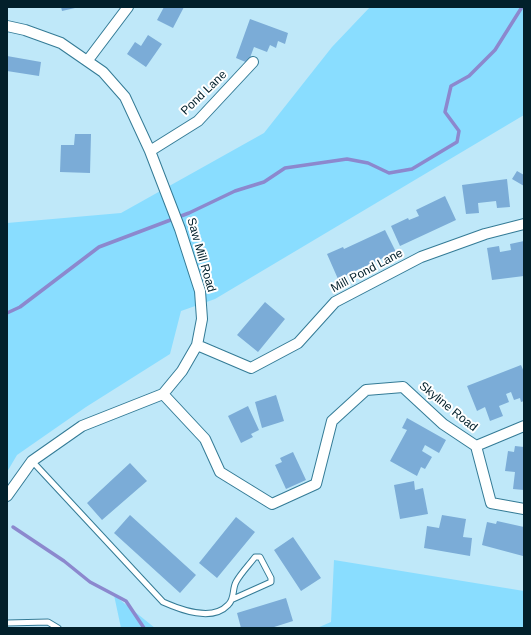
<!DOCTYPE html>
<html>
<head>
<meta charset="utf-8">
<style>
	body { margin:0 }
	#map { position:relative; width:531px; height:635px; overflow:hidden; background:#bfe8f9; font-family:Arial,sans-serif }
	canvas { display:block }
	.frame { position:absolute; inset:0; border:8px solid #02202b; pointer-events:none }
</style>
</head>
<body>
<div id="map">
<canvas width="531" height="635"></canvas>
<div class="frame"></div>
</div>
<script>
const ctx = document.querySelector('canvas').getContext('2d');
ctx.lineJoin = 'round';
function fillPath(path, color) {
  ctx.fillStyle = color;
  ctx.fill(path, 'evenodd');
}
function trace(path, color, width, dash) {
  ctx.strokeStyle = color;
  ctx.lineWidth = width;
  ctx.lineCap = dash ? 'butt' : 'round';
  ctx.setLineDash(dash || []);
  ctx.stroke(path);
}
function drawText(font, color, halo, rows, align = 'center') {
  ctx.font = font + ' Arial,sans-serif';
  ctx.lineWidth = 4;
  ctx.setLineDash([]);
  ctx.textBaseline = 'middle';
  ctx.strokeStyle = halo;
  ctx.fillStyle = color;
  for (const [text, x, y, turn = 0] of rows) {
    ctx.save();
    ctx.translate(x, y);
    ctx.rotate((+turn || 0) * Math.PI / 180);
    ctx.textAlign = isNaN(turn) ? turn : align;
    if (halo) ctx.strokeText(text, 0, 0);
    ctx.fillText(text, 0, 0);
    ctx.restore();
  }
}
fillPath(new Path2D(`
	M370,7H524V115L215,299L181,311L170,354L86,407L17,455L7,472V223L121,213L264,133L332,47Z
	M334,560L524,591V628H317L331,622Z
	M114,595L155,628H121Z`), '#89ddff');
trace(new Path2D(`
	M7,313L20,307L99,247L189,213L235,191L264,182L285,168L347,159L368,163L389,173L412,169L457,142L459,131L445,112L451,86L469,76L495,50L522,7
	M13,527L64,561L90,582L126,601L144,628`), '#8c88ce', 3.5);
fillPath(new Path2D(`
	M61,7H75V8L62,11Z
	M164,7H184L173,28L157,20Z
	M250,19L288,33L285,44L278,41L276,48L270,45L267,52L254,47L248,63L236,58Z
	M148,35L162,44L146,67L127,54L135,42L141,46Z
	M7,56L41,62L39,76L7,71Z
	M75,134H91L90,173L60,172L61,145H74Z
	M517,171L524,175V186L512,179Z
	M507,179L510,207L497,208L496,201L478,203L479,213L466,214L462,185Z
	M445,196L456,220L400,246L391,226L408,218L409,220L419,216L416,210Z
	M385,230L396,252L338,279L327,254L343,247L344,249Z
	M524,241V276L492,280L487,248L499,246L500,252L511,250L510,244Z
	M265,302L285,319L258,352L237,335Z
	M521,365L524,372V401L521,402L520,398L514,400L511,392L506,394L509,402L499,406L503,416L490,421L485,407L477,411L467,386Z
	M276,395L284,421L262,428L255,402Z
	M248,406L259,430L251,434L253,437L241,443L228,416Z
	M407,418L446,440L439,453L425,445L422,451L432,457L425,469L421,467L417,476L390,461L407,430L402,428Z
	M515,446L524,447V490L513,489L515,472L505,471L508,451L514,452Z
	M293,452L306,480L286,489L275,465L282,462L280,458Z
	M130,463L147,481L102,520L87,503Z
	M414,481L415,490L423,488L428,514L400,519L394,485Z
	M130,515L196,575L180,593L114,533Z
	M442,515L466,519L463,537L472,538L470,556L424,548L427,526L439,528Z
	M236,517L255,532L217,578L199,563Z
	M497,521L524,527L523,556L482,545L487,522L496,524Z
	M293,537L321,578L301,591L274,550Z
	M286,598L293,621L271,628H241L237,613Z`), '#7bacd7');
const service = new Path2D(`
	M32,461L163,602C181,610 212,622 228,605C235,599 232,589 236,582C241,573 249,565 255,557H260L271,578V582L233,599
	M7,623L48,622L58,628`);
const minor = new Path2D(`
	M7,26L25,30L61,43L103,72L125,97L150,151L180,229L200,291L202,319L197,345L182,371L163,394L82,426L32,461L7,496
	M88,60L128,7
	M150,151L198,121L253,62
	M197,345L251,368L298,343L335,302L421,257L485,234L524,224
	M163,394L205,439L220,472L272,504L316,484L332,421L366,390L403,387L443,424L476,446L491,503L524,509
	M476,446L524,426`);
trace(service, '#347b96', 7);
trace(minor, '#347b96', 12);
trace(service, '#fff', 5);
trace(minor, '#fff', 10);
drawText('12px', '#02202b', '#fff', [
	["Pond Lane",204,93,-44],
	["Saw Mill Road",201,255,74],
	["Mill Pond Lane",367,271,-28],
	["Skyline Road",448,407,39]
]);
</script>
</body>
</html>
